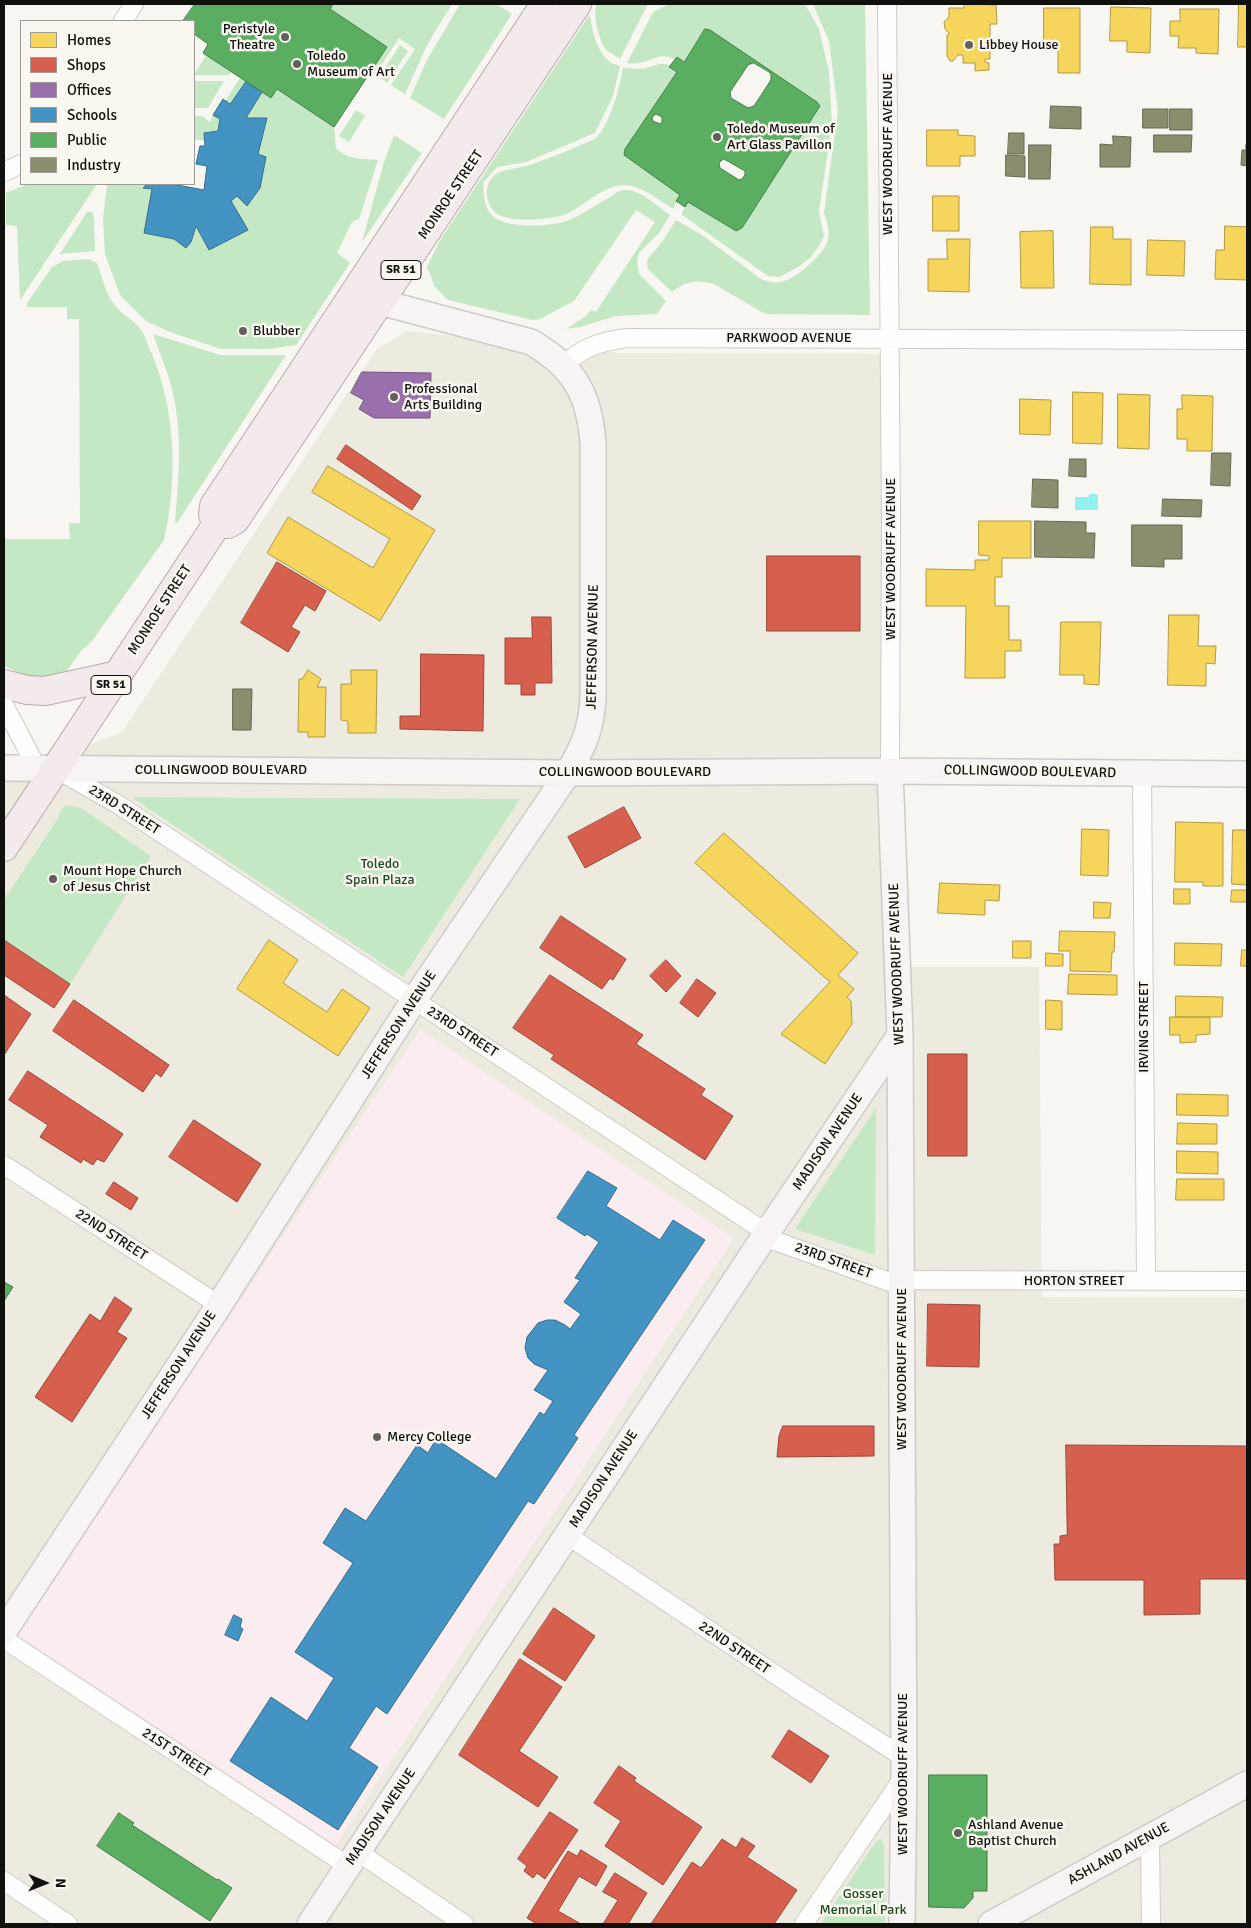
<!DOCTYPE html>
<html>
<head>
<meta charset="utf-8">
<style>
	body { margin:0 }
	#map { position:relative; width:1251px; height:1928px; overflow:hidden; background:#f7f6f1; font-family:Signika,sans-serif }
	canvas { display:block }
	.frame { position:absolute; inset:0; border:5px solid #10100d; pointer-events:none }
	.legend { position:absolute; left:20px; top:20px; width:175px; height:165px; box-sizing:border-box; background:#f9f7ef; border:1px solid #9c9b95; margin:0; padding:6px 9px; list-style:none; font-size:15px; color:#10100d }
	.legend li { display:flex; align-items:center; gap:10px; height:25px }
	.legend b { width:25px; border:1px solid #9c9b95 }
	.north { position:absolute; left:20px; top:1858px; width:50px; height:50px; -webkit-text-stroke:4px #f9f7ef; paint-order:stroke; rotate:91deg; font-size:14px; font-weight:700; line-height:20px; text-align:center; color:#10100d }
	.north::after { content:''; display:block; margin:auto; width:18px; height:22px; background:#10100d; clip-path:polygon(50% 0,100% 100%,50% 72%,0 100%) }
</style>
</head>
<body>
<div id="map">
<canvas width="1251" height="1928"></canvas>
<div class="frame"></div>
<ul class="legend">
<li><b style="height:14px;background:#f6d55c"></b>Homes</li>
<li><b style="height:14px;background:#d6604d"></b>Shops</li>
<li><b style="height:14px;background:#9970ab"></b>Offices</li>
<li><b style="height:14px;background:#4393c3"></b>Schools</li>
<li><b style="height:14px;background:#5aae61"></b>Public</li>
<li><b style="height:14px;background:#8c8c6e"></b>Industry</li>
</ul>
<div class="north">N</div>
</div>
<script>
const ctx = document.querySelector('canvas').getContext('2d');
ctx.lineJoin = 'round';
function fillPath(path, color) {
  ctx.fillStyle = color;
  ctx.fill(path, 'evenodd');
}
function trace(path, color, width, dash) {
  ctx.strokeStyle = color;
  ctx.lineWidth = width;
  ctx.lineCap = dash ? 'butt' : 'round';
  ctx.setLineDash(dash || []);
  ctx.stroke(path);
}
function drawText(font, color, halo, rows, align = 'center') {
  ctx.font = font + ' Signika,sans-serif';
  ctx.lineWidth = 5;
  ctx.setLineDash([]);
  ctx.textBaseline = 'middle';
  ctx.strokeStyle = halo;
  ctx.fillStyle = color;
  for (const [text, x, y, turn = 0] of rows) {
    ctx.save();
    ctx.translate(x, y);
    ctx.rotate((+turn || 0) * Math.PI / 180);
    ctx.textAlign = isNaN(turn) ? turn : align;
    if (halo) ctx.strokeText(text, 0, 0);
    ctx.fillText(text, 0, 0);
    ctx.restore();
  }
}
fillPath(new Path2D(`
	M407,331L617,353L880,354L885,967H1039L1042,1297L1247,1298V1924H4V779L122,732L376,350Z`), '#edebe0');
fillPath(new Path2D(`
	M420,1029L734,1238L336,1845L18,1635Z`), '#fbedef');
fillPath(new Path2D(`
	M333,4H452L427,45L405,94L391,85L415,49L399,38L375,75L370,72L387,47L330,9Z
	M460,4H497L512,14L444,119L410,98L427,60Z
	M597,4H652L647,6L620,59C615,55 607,52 604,47C599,39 592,12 597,4Z
	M669,4H805L819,29L829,72L832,124L819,211L824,236L819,246L810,258L798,267L779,277L768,276L681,214L688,202L733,230L736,231L742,228L819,108V103L707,29L702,32L684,62L677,57L675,60C660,51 654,61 639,63C635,64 631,63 627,63L653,12Z
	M813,4H865L870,315L765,314L714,284C698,279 685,281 672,292L648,269L647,260L662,242L676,220L702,235L761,279C769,282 775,284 784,281C797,278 825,253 828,240C830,230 827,222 824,213L838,111L829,41Z
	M590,14C591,28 597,52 609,61C612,64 617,65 620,66L613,96L595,133L526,162L497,167L483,183C484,195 484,210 495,218C508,228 551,227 566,221C580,216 594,206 607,199C613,195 616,191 624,190C640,189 657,206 670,215L659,233L639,253L637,261L639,274L666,301L657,314L616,316L580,327L566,329L586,316L591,310L596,312L655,222L636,210L574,301L540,319L532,320L448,300L435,287L427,267L439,242Z
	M400,45L408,51L387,83L379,77Z
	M206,55L231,72L229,75H194Z
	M660,64H666L677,72L625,149L624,155L680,195L673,209C643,190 629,174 595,196C585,202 576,210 566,214C552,220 508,223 496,213C491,209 488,202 487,197C486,189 488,181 494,176C500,169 517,169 526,166C535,164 591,142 596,138C610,125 620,86 623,68L642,69Z
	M240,78L246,82L230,104L225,101Z
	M194,81H224L208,108H194Z
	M277,89L334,127L336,148C350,161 360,158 378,160L359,219L352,222L337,253L350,263L296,345L268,349H221L170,332L146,321L120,295L105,254L103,219L107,184H147L144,188L152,189L144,233L174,239L186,248L191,242L196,226L209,250L247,230L231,201L237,196L247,206L260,188L266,157L258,154L267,118H246L262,92L271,98Z
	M356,110L365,116L349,142L339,136Z
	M213,115L220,119L218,131L204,133L205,141L194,139V116H202L210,122Z
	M394,135L422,153L362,242L384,162Z
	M28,184H97L20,300L17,226L6,225V193Z
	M87,212H92L94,217L95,251L60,254Z
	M88,259L97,263C102,277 106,296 117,308C125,316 136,322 142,331C146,338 148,346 151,352C176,410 178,479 164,540L92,641L81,651L66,672L50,680L32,678L4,666V539H70L69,523H80L79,319H67V307H27V303L52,267L63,261Z
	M153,334L220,355H286L177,523L175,522C179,476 183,430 171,385C166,368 159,351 153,334Z
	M135,797L520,799L403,977L134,799Z
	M66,805L81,808L151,856L70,984L4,940V900L58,818L60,812Z
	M876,1108L875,1255L795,1229Z
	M881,1839L884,1844L885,1924H821L875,1843Z`), '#c4e7c4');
fillPath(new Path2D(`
	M1089,494H1096L1098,496V510H1075V497H1089Z`), '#92f0ef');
const homes = new Path2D(`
	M964,4L996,5L997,24H990V59H985V62L989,63V70L975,71V63H963V55H958L953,61H950L947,56V35H949V33L945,29L944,22L949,17V8H964Z
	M1239,4H1247V47H1238Z
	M1111,7L1151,8L1150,53L1127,52V41H1110Z
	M1044,8H1080V73H1058V50H1044Z
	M1180,9H1219L1218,54L1196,53V48H1178L1179,36H1170V21H1180Z
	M927,130H958V135L975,136V156H960V166H927Z
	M933,196H959V231H933Z
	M1225,226L1247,227V280L1215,279L1216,250H1224Z
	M1091,227H1113V239H1131V285L1090,284Z
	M1053,231L1054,288H1021L1020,232Z
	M947,239H970L969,292L928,291V259H947Z
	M1148,240L1185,241L1184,276L1147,275Z
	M1073,392L1103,393L1102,444L1073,443Z
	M1118,394L1150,395L1149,449L1118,448Z
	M1182,395L1213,396L1212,451H1187V439H1177V409H1182Z
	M1020,399L1051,400L1050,435L1020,434Z
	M328,466L435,530L380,621L267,553L288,517L373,568L390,539L312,492Z
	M979,521H1031V558H1002V577H995V606H1009V640H1021V651H1005V678H965L966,606H926V569L975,570V560H989V556L979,555Z
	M1169,615H1199L1198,646H1216L1215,664L1206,663V686L1168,685Z
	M1061,622H1101L1099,685L1084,684V675H1060Z
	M308,670L321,679L317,687H326L325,737H308V732H298L299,679H302Z
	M351,670H377L376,733H348V721L341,720V684H351Z
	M1176,822L1223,823V886H1203V882H1175Z
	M1082,829L1109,830L1108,876L1081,875Z
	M1233,830H1247V885L1232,884Z
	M724,833L858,953L838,975L854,989L847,997L851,1001L852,1024L825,1064L781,1034L830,982L695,863Z
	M940,883L1000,885L999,901L985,900V915L938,913Z
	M1174,889H1190V904H1174Z
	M1232,890H1247V902H1231Z
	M1094,902L1111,903L1110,918H1094Z
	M1060,931L1115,932L1114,952H1112L1111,972L1070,971V951H1059Z
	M269,940L298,960L283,983L327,1012L342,989L370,1008L338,1056L237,989Z
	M1013,941H1031V958H1013Z
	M1175,943L1222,944L1221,966L1175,965Z
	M1242,950H1247V966H1241Z
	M1046,953L1063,954V966H1046Z
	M1069,974L1117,975V995L1068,994Z
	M1176,996L1223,997L1222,1017H1176Z
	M1046,1000L1062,1001V1030L1046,1029Z
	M1170,1017H1210V1034L1196,1035V1042L1180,1043V1035H1170Z
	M1177,1094L1228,1095V1116L1177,1115Z
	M1178,1123L1217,1124V1144H1177Z
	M1177,1151L1218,1152V1174L1177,1173Z
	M1177,1179H1224V1200H1176Z`);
fillPath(homes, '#f6d55c');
trace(homes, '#b19a44', 1);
const shops = new Path2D(`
	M346,445L421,496L412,510L337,459Z
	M767,556H860V631H767Z
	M277,562L326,591L315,611L305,605L291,627L300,632L288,652L241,623Z
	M532,617H551L552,683H535V695H521V684H505V638H532Z
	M421,654L484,655L483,731L400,729V716H420Z
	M624,807L641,838L585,868L568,837Z
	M561,916L626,959L613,980L610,978L602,989L540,948Z
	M4,940L70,984L54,1008L4,975Z
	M666,960L681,976L666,992L650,976Z
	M550,975L643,1035L636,1044L705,1089L701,1095L733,1116L705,1160L551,1059L554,1055L513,1028Z
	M697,979L716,993L698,1017L680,1003Z
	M4,995L31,1014L4,1055Z
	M74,1000L169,1065L161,1077L156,1073L143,1092L53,1031Z
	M928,1054H967V1156H928Z
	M28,1071L123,1134L104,1162L97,1159L93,1165L83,1159L81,1163L40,1137L48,1125L9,1100Z
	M194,1120L261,1164L237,1202L169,1157Z
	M114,1182L138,1198L131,1210L106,1194Z
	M115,1297L132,1309L117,1332L127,1338L72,1422L35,1397L90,1314L100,1321Z
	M928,1304L980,1305L979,1367L927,1366Z
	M783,1426H874V1456L777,1457L779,1436Z
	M1066,1445L1247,1446V1579H1200V1614L1144,1615V1580H1055L1054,1544H1060V1536L1067,1535Z
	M554,1608L595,1636L565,1681L523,1654Z
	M520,1659L562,1687L519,1751L558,1777L538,1807L459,1755Z
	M789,1730L829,1756L811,1783L772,1757Z
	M619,1766L636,1778L634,1781L702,1827L663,1885L605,1846L621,1821L594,1803Z
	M550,1812L578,1830L545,1879L537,1873L533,1878L524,1871L527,1866L518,1859Z
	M742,1838L755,1846L747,1857L797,1890L774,1924H651L692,1862L701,1868L722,1839L736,1848Z
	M581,1850L607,1866L596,1886L579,1876L558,1911L581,1924H537L527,1918L568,1851L577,1856Z
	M615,1873L647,1893L628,1924H603L618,1900L603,1892Z`);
fillPath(shops, '#d6604d');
trace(shops, '#9b483a', 1);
const offices = new Path2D(`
	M362,372L431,373L430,418H374L359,409L364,400L351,393Z`);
fillPath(offices, '#9970ab');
trace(offices, '#70537c', 1);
const schools = new Path2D(`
	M246,82L262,92L246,118H267L258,154L266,157L260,188L247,206L237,196L231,201L248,230L209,250L196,226L191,242L186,248L174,239L144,233L152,189L143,188L147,184H139H172L204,190L207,166L196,164L200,146H205L204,133L218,131L220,119L213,115L223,99L230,104Z
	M588,1171L617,1188L606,1206L660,1240L673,1220L705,1240L574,1435L578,1438L534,1504L528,1501L387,1714L376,1706L349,1748L378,1767L338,1830L230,1761L271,1697L307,1721L334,1678L295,1652L353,1563L323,1543L345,1508L366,1521L417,1445L428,1453L436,1439L496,1479L540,1412L544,1415L553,1401L534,1390L548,1370L534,1364L528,1358L525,1348L527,1337L538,1323L547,1320H555L565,1325L570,1329L581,1314L564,1302L580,1280L575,1278L599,1242L587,1234L585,1236L557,1218Z
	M234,1615L242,1619L240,1627L243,1629L238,1641L225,1635Z`);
fillPath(schools, '#4393c3');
trace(schools, '#346c8c', 1);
const public = new Path2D(`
	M195,4H333L330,9L387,47L334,127L277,89L271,98L203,53L208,44L194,34V21H183Z
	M705,29L710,30L817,102L820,106L742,228L736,231L688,202L685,207L676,201L680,195L624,155L625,149L677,72L669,67L677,57L684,62ZM754,63L769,72L771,74V80L754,106L748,108L731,98L730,92L748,65ZM656,114L662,117V122L660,124L653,121L652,118ZM724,159L745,171V175L742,179L739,180L720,168L719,163Z
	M4,1282L13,1287L4,1301Z
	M929,1775H987V1891H973V1898L964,1908L929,1907Z
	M119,1813L134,1823L132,1825L217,1880L218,1879L232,1888L210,1921L97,1846Z`);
fillPath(public, '#5aae61');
trace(public, '#447f48', 1);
const industry = new Path2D(`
	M1051,106L1081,107V129L1050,128Z
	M1143,109H1168V128H1143Z
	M1170,109H1192V130H1170Z
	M1009,133H1024V154H1008Z
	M1154,135H1192L1191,152H1154Z
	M1113,136L1131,137L1130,167H1100V144L1113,145Z
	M1029,145H1051L1050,179H1029Z
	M1246,145L1247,166L1241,165L1242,150H1246Z
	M1006,155L1025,156V177L1006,176Z
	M1212,453H1231L1230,486L1211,485Z
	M1070,459H1086V477L1069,476Z
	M1033,479L1058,480V508L1032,507Z
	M1163,499L1202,500L1201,517L1162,516Z
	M1035,521L1086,522V533H1095L1094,558L1035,557Z
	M1132,525H1182V559H1164V567L1132,566Z
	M233,689H252L251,730H233Z`);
fillPath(industry, '#8c8c6e');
trace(industry, '#676751', 1);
const street = new Path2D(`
	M887,4L891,520L890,771
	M123,21L134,4
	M4,172L21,164
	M564,366C580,347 604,341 627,338L1247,340
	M4,705L37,768
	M58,770L119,805L767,1233
	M1142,773L1146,1281
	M4,1165L219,1305
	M764,1237L901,1286
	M901,1280L1247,1281
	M567,1535L797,1689L903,1757
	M4,1639L348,1866
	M1150,1838L1151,1924
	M358,1852L464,1924
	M4,1881L68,1924
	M804,1924L903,1778`);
const secondary = new Path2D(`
	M4,768L568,773L890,771L1247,774
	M890,771L900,1035L904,1768L902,1924
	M4,1631L216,1310L414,1000L568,773C584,746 592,727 593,696V444C590,395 574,367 531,342L361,297
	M310,1924L764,1237L900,1035
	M991,1924L1247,1784`);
const primary = new Path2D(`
	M217,524H228L235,520L577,4
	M217,524L213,515L214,506L545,4
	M4,684L27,690L45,691L118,675
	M4,847L217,524`);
trace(street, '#cccbc7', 20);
trace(secondary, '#cccbc7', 28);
trace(primary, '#baaaab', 30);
trace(street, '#fefefd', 18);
trace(secondary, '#f8f4f4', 25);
trace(primary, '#f3eaeb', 28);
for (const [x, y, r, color] of [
	[285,37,5,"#61605d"],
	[969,45,5,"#61605d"],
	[297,64,5,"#61605d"],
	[717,137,5,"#61605d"],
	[243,331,5,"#61605d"],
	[394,397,5,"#61605d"],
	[53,879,5,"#61605d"],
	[377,1437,5,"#61605d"],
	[958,1833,5,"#61605d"]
]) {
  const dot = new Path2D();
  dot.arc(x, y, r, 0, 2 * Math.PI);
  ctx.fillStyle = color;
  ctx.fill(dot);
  trace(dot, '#f9f7ef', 2);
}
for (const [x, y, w] of [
	[401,270,40],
	[111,685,40]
]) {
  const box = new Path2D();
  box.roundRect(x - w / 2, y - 9.5, w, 19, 4);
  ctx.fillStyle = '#f9f7ef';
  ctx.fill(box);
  trace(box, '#10100d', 1);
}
drawText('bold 12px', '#10100d', null, [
	["SR 51",401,270],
	["SR 51",111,685]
]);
drawText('14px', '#10100d', '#f9f7ef', [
	["Peristyle",275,29,"right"],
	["Theatre",275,45,"right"],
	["Libbey House",979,45],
	["Toledo",307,56],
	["Museum of Art",307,72],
	["Toledo Museum of",727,129],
	["Art Glass Pavillon",727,145],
	["Blubber",253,331],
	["Professional",404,389],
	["Arts Building",404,405],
	["Mount Hope Church",63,871],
	["of Jesus Christ",63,887],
	["Mercy College",387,1437],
	["Ashland Avenue",968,1825],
	["Baptist Church",968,1841]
], 'left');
drawText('14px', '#10100d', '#f9f7ef', [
	["WEST WOODRUFF AVENUE",888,154,-90],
	["MONROE STREET",451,195,-56],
	["PARKWOOD AVENUE",789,338],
	["WEST WOODRUFF AVENUE",891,559,-90],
	["MONROE STREET",160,610,-57],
	["JEFFERSON AVENUE",593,647,-89],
	["COLLINGWOOD BOULEVARD",221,770],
	["COLLINGWOOD BOULEVARD",625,772],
	["COLLINGWOOD BOULEVARD",1030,772,1],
	["23RD STREET",124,810,32],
	["WEST WOODRUFF AVENUE",897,964,-92],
	["JEFFERSON AVENUE",399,1025,-57],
	["IRVING STREET",1144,1027,-90],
	["23RD STREET",462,1032,33],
	["MADISON AVENUE",828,1142,-56],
	["22ND STREET",111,1235,33],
	["23RD STREET",833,1261,20],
	["HORTON STREET",1074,1281],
	["JEFFERSON AVENUE",179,1365,-57],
	["WEST WOODRUFF AVENUE",902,1369,-90],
	["MADISON AVENUE",604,1479,-57],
	["22ND STREET",734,1648,34],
	["21ST STREET",176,1753,33],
	["WEST WOODRUFF AVENUE",903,1774,-90],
	["MADISON AVENUE",381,1817,-56],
	["ASHLAND AVENUE",1119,1854,-29]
]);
drawText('14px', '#1b4c21', '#f9f7ef', [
	["Toledo",380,864],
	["Spain Plaza",380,880],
	["Gosser",863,1894],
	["Memorial Park",863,1910]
]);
</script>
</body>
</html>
